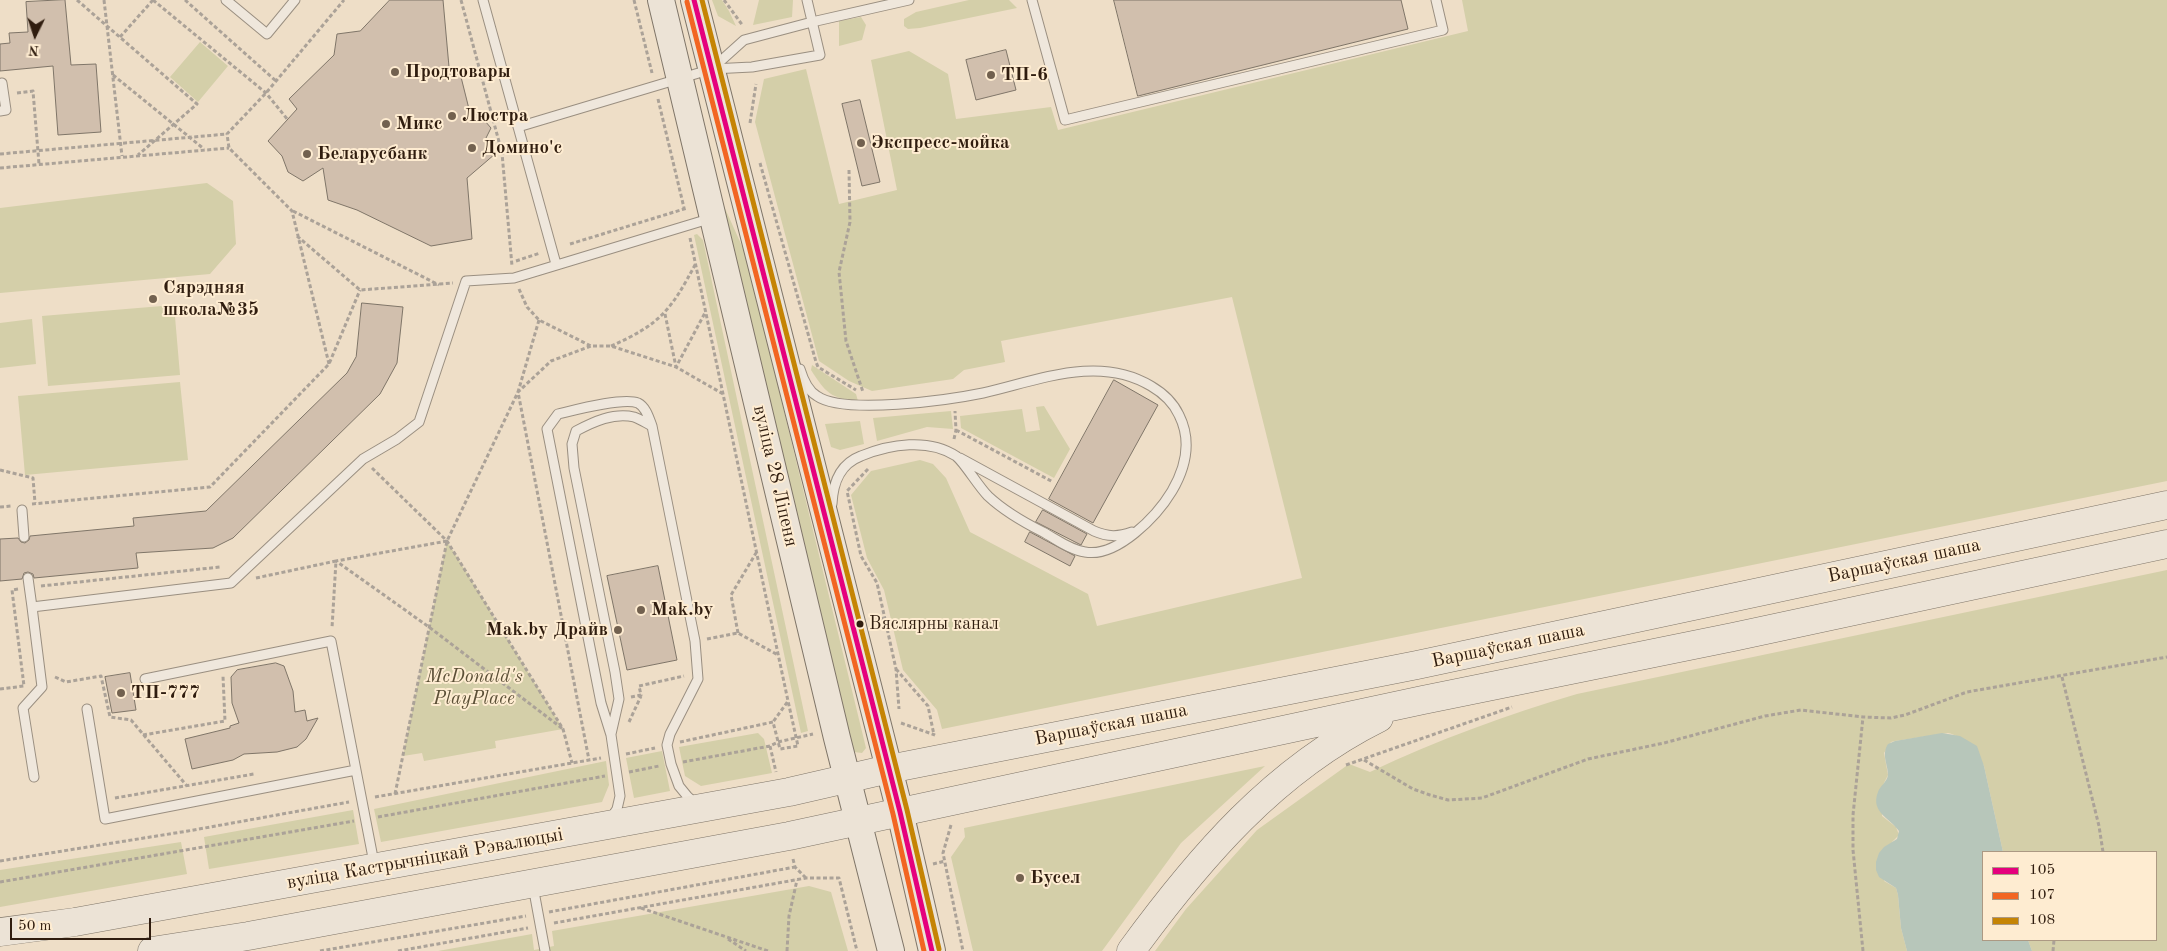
<!DOCTYPE html>
<html>
<head>
<meta charset="utf-8">
<style>
	body { margin:0 }
	#map { position:relative; width:2167px; height:951px; overflow:hidden; background:#eedec7; font-family:"Old Standard TT",serif }
	canvas { display:block }
	.legend { position:absolute; left:1982px; top:851px; width:175px; height:90px; box-sizing:border-box; background:#feecd1; border:1px solid #ac9983; margin:0; padding:6px 9px; list-style:none; font-size:15px; color:#301d0f }
	.legend li { display:flex; align-items:center; gap:10px; height:25px }
	.legend b { width:25px; border:1px solid #ac9983 }
	.north { position:absolute; left:10px; top:10px; width:50px; height:50px; -webkit-text-stroke:4px #feecd1; paint-order:stroke; rotate:184deg; font-size:14px; font-weight:700; line-height:20px; text-align:center; color:#301d0f }
	.north::after { content:''; display:block; margin:auto; width:18px; height:22px; background:#301d0f; clip-path:polygon(50% 0,100% 100%,50% 72%,0 100%) }
	.scale { position:absolute; left:10px; top:918px; width:141px; height:22px; box-sizing:border-box; border:2px solid #301d0f; border-top:0; padding-left:6px; font-size:15px; line-height:18px; white-space:nowrap; color:#301d0f; -webkit-text-stroke:4px #feecd1; paint-order:stroke }
</style>
</head>
<body>
<div id="map">
<canvas width="2167" height="951"></canvas>
<ul class="legend">
<li><b style="height:6px;background:#e5007d"></b>105</li>
<li><b style="height:6px;background:#f26522"></b>107</li>
<li><b style="height:6px;background:#c58404"></b>108</li>
</ul>
<div class="north">N</div>
<div class="scale">50 m</div>
</div>
<script>
const ctx = document.querySelector('canvas').getContext('2d');
ctx.lineJoin = 'round';
function fillPath(path, color) {
  ctx.fillStyle = color;
  ctx.fill(path, 'evenodd');
}
function trace(path, color, width, dash) {
  ctx.strokeStyle = color;
  ctx.lineWidth = width;
  ctx.lineCap = dash ? 'butt' : 'round';
  ctx.setLineDash(dash || []);
  ctx.stroke(path);
}
function drawText(font, color, halo, rows, align = 'center') {
  ctx.font = font + ' "Old Standard TT",serif';
  ctx.lineWidth = 4;
  ctx.setLineDash([]);
  ctx.textBaseline = 'middle';
  ctx.strokeStyle = halo;
  ctx.fillStyle = color;
  for (const [text, x, y, turn = 0] of rows) {
    ctx.save();
    ctx.translate(x, y);
    ctx.rotate((+turn || 0) * Math.PI / 180);
    ctx.textAlign = isNaN(turn) ? turn : align;
    if (halo) ctx.strokeText(text, 0, 0);
    ctx.fillText(text, 0, 0);
    ctx.restore();
  }
}
fillPath(new Path2D(`
	M712,0H722L729,11L736,26L718,16Z
	M759,0H793L792,17L753,25Z
	M969,0H1009L1017,8L920,28L908,29L904,26V19L916,12Z
	M1462,0H2167V481L942,729L937,710L903,670L884,590L867,558L851,495L871,471L920,460L933,464L946,478L970,532L1088,594L1097,626L1302,578L1232,297L1001,341L1005,362L964,370L953,379L872,391L849,381L819,361L755,122L764,79L806,69L839,204L897,190L871,60L909,51L948,74L956,119L1051,107L1058,130L1468,31Z
	M861,17L866,25L862,40L839,46V21Z
	M200,42L228,66L198,102L170,77Z
	M207,183L233,201L236,244L210,274L0,293V208Z
	M723,204L746,255L866,748L862,753L854,752Z
	M697,234L703,240L808,731L801,733L694,235Z
	M174,305L180,375L48,386L42,316Z
	M32,319L36,364L0,368V323Z
	M812,365L856,394L858,401C831,399 825,392 811,370Z
	M180,382L188,460L25,475L18,396Z
	M1044,406L1070,449L1054,478L961,428L960,416L1022,409L1026,432L1040,430L1036,407Z
	M951,411L953,429L927,427L877,441L873,418Z
	M860,421L864,444L840,450L831,447L825,424Z
	M447,541L563,729L495,741L496,748L424,761L422,753L403,756Z
	M2167,570V951H2032L2028,940H2156V852H2003L1984,766C1979,754 1961,735 1948,733L1895,741L1891,742L1884,753L1888,775L1884,783L1882,816L1896,827L1899,835L1892,842L1884,881L1896,888L1898,895L1901,928L1907,951H1155L1186,909L1257,830L1349,764L1370,772C1437,740 1506,715 1577,694Z
	M758,733L764,739L772,773L701,786L685,776L679,747Z
	M662,751L670,791L634,798L626,758Z
	M606,761L609,785L602,802L381,842L374,809Z
	M1265,766L1181,843L1102,951H973L951,857L965,837L964,828Z
	M353,810L359,844L209,869L204,837Z
	M181,842L187,874L0,907V870Z
	M809,886L831,892L848,951H438L532,934L534,950L554,946L552,931Z`), '#d4cfa9');
fillPath(new Path2D(`
	M1942,733L1960,736L1977,746L1984,766L2003,852H1983V940H2028L2032,951H1907L1901,928L1898,895L1896,888L1879,877L1876,870V862L1879,853L1884,847L1897,839L1899,831C1890,818 1870,812 1878,792C1880,786 1887,782 1888,775C1888,764 1881,755 1888,744L1895,741Z`), '#b7c6ba');
const building = new Path2D(`
	M65,0L71,65L96,64L101,132L58,135L53,66L0,71V44L10,43L9,33L28,32L26,2Z
	M390,0H443L449,67L461,77L470,113L479,114L491,128L485,140L495,154L467,178L472,239L431,246L357,210L328,200L323,168L303,181L288,172L282,156L268,141L297,109L289,99L334,55L337,34L360,31Z
	M1114,0H1401L1408,29L1138,96Z
	M1006,50L1016,90L976,100L966,60Z
	M860,100L880,182L862,186L842,104Z
	M362,303L403,307L397,363L380,394L233,538L213,548L136,553L138,568L34,578L33,574L28,572L24,573L22,579L0,581V539L18,538L21,542L25,543L29,540L30,536L134,526L133,518L206,511L347,373L356,357Z
	M1114,380L1158,405L1093,523L1049,499Z
	M1043,510L1087,534L1081,545L1036,522Z
	M1030,532L1075,556L1070,566L1025,542Z
	M658,566L677,660L627,670L607,576Z
	M276,663L284,666L293,691L295,712L305,710L307,721L318,718L306,739L297,747L277,752L244,754L233,760L192,769L185,739L230,728V726L239,723L232,703L231,677L237,670Z
	M130,673L136,710L112,713L105,677Z`);
fillPath(building, '#d1bfad');
trace(building, '#7f7568', 1);
const lane = new Path2D(`
	M226,0L267,34L295,0
	M483,0L556,264
	M1032,0L1065,120L1443,30L1436,0
	M714,67L744,40L812,22L909,0
	M0,111L6,110L2,83
	M518,127L712,69L752,67L820,55L807,0
	M800,369C803,379 807,390 817,396C844,415 949,400 983,393C1037,381 1098,354 1151,386C1163,393 1173,402 1179,415C1192,441 1186,467 1172,491C1157,516 1117,558 1085,552C1070,550 1056,539 1043,532C1023,522 1004,511 988,496C978,486 964,462 956,456C929,438 890,444 861,456C840,464 833,482 832,504
	M960,458L1094,531C1108,537 1118,537 1132,532
	M22,510L24,537
	M28,578L32,607
	M145,679L331,641L374,863
	M87,709L105,819L356,770
	M611,734L619,699L615,672L574,468L572,444L576,431C593,422 614,412 634,417C640,419 646,423 652,426
	M34,777L23,708L42,687L32,607L231,583L363,459L397,439L419,422L466,281L514,278L712,218
	M611,818L617,809L620,796L611,735L601,703L547,429L558,414C575,410 623,397 638,403C646,407 649,418 652,426L695,641L698,679L670,734L667,745L671,764L679,786L688,797L695,803
	M533,886L545,951`);
const primary = new Path2D(`
	M661,0L837,738L891,951
	M694,0L900,812L932,951`);
const highway = new Path2D(`
	M0,932L75,922L789,792L889,769L1417,665L2167,505
	M152,951L248,936L789,836L1423,700L1733,637L2167,544
	M1131,951C1199,858 1274,770 1379,718`);
trace(lane, '#9a8f81', 11);
trace(primary, '#7f7568', 28);
trace(highway, '#7f7568', 29);
trace(new Path2D(`
	M77,0L197,104L138,155
	M104,0L122,156
	M153,0L266,93L288,120
	M185,0L276,81
	M461,0L502,153L512,266
	M634,0L652,73
	M724,0L743,26
	M120,37L153,0
	M113,75L204,149
	M17,93L33,91L39,164
	M658,99L685,212
	M750,123L756,84
	M0,154L227,134
	M760,163L816,362L818,367L856,390
	M0,168L229,148
	M849,170L850,222L839,272L846,341L863,392
	M293,211L439,285
	M297,236L360,290L453,283
	M690,238L788,701L773,722
	M570,244L684,209
	M516,261L540,253
	M519,289L527,307L539,320L591,346H611L676,367L725,395
	M665,314L676,367L706,311
	M539,320L518,392L589,760
	M611,346C661,324 671,310 696,263
	M329,364L292,211L229,148L227,134L266,93L344,0
	M956,430L1053,482
	M954,439L956,430L955,411
	M372,468L447,541L563,729L572,763
	M868,469L847,491L861,556L877,583L896,669L899,709
	M0,470L33,478L35,503
	M32,504L210,487L329,364L360,290
	M0,507L11,506
	M447,541L336,561L429,627L563,729
	M256,578L336,561L332,628
	M41,586L220,567
	M18,589L12,590L23,678
	M873,621L884,618
	M738,633L731,595L756,553
	M707,639L738,633L778,655
	M896,669L928,706L934,735
	M55,677L66,682L101,676L110,717L131,720L187,786
	M2062,677L2099,826L2103,852
	M0,689L24,686L23,678
	M631,697L641,695L639,686L684,676
	M629,722L641,696
	M901,723L935,735
	M143,735L225,721L223,676
	M680,742L773,722L780,749L798,746L788,701
	M770,746L776,772
	M626,754L655,748
	M1364,760L1413,789L1430,795L1448,800L1482,798L1588,759L1664,743L1765,716L1801,710L1863,717L1891,718L1905,715L1967,692L2167,657
	M683,762L770,746L778,742L813,734
	M1346,765L1512,707
	M629,772L659,766
	M395,794L447,541L518,392L551,361L591,346
	M375,797L601,758
	M115,798L254,774
	M378,817L605,776
	M951,825L943,853L963,951
	M793,859L795,867L806,878
	M0,861L188,831L349,802
	M933,864L945,861
	M0,882L354,821
	M641,908L768,951
	M549,912L795,867
	M554,923L806,878H839L857,951
	M728,939L746,951
	M320,951L526,916
	M398,951L528,928
	M787,951L789,916L797,880
	M1863,951L1853,850V815L1863,717
	M2053,951L2054,940`), '#aba298', 3, [4, 2.5]);
trace(lane, '#efe7dc', 9);
trace(primary, '#ece3d6', 26);
trace(highway, '#ece3d6', 28);
trace(new Path2D(`
	M694,0L900,812L932,951`), '#e5007d', 5);
trace(new Path2D(`
	M687,2L893,814L924,951`), '#f26522', 5);
trace(new Path2D(`
	M702,0L907,810L939,949`), '#c58404', 5);
for (const [x, y, r, color] of [
	[395,72,5,"#72614f"],
	[991,75,5,"#72614f"],
	[452,116,5,"#72614f"],
	[386,124,5,"#72614f"],
	[861,143,5,"#72614f"],
	[472,148,5,"#72614f"],
	[307,154,5,"#72614f"],
	[153,299,5,"#72614f"],
	[641,610,5,"#72614f"],
	[860,624,4.5,"#301d0f"],
	[618,630,5,"#72614f"],
	[121,693,5,"#72614f"],
	[1020,878,5,"#72614f"]
]) {
  const dot = new Path2D();
  dot.arc(x, y, r, 0, 2 * Math.PI);
  ctx.fillStyle = color;
  ctx.fill(dot);
  trace(dot, '#feecd1', 2);
}
drawText('18px', '#301d0f', '#feecd1', [
	["Вяслярны канал",869,624]
], 'left');
drawText('bold 19px', '#301d0f', '#feecd1', [
	["Продтовары",405,72],
	["ТП-6",1001,75],
	["Люстра",462,116],
	["Микс",396,124],
	["Экспресс-мойка",871,143],
	["Домино'c",482,148],
	["Беларусбанк",317,154],
	["Сярэдняя",163,288],
	["школа№35",163,310],
	["Mak.by",651,610],
	["Маk.by Драйв",608,630,"right"],
	["ТП-777",131,693],
	["Бусел",1030,878]
], 'left');
drawText('19px', '#301d0f', '#feecd1', [
	["вуліца 28 Ліпеня",775,476,77],
	["Варшаўская шаша",1904,561,-12],
	["Варшаўская шаша",1508,646,-12],
	["Варшаўская шаша",1111,725,-11],
	["вуліца Кастрычніцкай Рэвалюцыі",425,859,-10]
]);
drawText('italic 19px', '#5b4f36', '#feecd1', [
	["McDonald's",474,677],
	["PlayPlace",474,699]
]);
</script>
</body>
</html>
